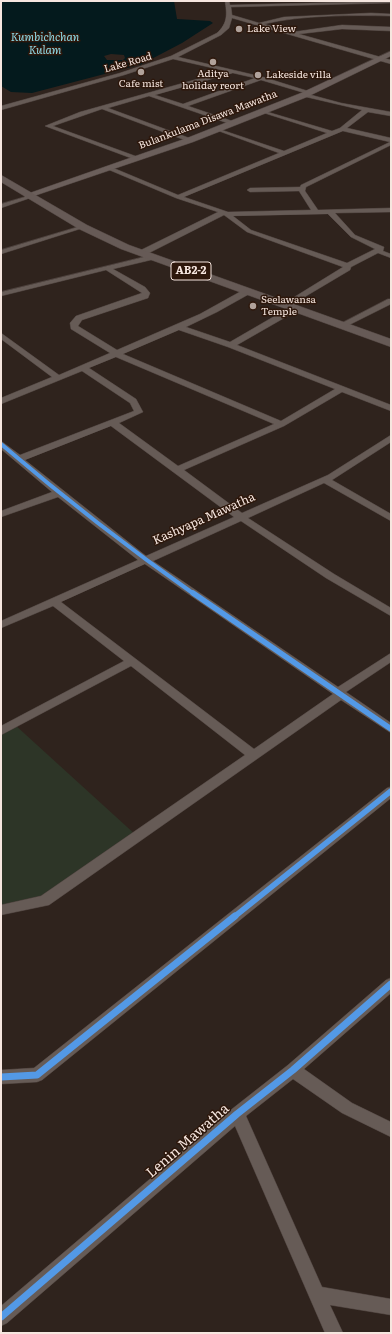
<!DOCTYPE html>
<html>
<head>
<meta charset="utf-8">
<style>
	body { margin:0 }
	#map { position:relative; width:392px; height:1334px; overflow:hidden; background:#2f231d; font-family:Literata,serif }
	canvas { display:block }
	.frame { position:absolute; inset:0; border:2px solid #f6e6df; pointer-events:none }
</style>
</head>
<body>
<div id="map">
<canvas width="392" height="1334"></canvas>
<div class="frame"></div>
</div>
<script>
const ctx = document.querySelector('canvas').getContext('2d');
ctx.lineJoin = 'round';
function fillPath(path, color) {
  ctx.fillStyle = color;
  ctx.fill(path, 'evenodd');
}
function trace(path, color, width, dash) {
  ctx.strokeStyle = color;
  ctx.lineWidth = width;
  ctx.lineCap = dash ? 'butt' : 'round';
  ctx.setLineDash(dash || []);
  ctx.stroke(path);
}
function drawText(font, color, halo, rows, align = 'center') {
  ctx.font = font + ' Literata,serif';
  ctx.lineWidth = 3;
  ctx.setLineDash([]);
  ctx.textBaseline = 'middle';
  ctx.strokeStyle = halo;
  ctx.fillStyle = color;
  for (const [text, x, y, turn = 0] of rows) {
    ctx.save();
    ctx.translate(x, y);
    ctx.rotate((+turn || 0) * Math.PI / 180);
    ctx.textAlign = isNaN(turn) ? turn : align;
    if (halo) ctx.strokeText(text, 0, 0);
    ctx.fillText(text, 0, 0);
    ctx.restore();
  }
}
fillPath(new Path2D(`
	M14,724L137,836L44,901L1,910V731Z`), '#2d3527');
fillPath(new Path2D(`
	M1,1H174L177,19L210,21L213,23L182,43L140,65L123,60L125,58L124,55L111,54L104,56L107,60H121L135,66L32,93L11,92L1,86Z`), '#041a1d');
const street = new Path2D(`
	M225,1H229L230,5L391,1V3L231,7L232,15L259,23L284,17L371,13L391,14V16C352,15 302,15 264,24L293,32L342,25L391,27V31L342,29L299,34L391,60V64L232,18L229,28L221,35L178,57L263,77L311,92L308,94L261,80L188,106L235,122V124L233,125L149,96L108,108L192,139V141L190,142L102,109L53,126L138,157L139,158L136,160L45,126L80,112L226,71L173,59L124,75L1,110V106L120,73L171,56L217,33C228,23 227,14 225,1ZM233,73L255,78L183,104L155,95Z
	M304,93L341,103L391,112V116L368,112L347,128L391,138V145L306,187L305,191L318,210L391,208V212L335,213L355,235L384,247L383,251L391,254V258L378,253L351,267L350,270L286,308H283V304L343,267L247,232L224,215L145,255H139V251L218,212L176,198L107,169V167H111L178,195L279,153L216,130V128L284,151L327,133L261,112V110L332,131L340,128L362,110L302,96ZM343,131L390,142L301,185L300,187L250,188L247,190L250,192L299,191L311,210L228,212L184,197ZM328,214L351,237L375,249L347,263L251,230L233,216Z
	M28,196L33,197L1,208V204Z
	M81,226L86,227L1,254V250Z
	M152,255L156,257L155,259L113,269L145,287L150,293L148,298L82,320L78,326L117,350L200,314L245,289H251V293L217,312L186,327L230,342L292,306H298V310L237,345L391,405V411L342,392L284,426L184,470L242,513L328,475L391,435V442L332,480L391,514V521L324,483L248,518L334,574L391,608V616L326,578L241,521L153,561L338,687L391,653V662L346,692L391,723V733L341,700L49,905L1,915V905L41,896L245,755L131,666L1,735V726L124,661L53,606L1,628V621L138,560L58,497L1,517V511L52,492L1,449V441L20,455L134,411L130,403L82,371L1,404V398L52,377L1,339V333L59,375L110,353L71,329L70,323L76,316L142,293L106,270L1,296V292ZM179,330L228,347L335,389L281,421L123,354ZM116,357L274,424L178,466L119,423L143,412L136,399L89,368ZM111,426L234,517L146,556L25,460ZM145,564L333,694L254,749L61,602Z
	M388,299H391V304L345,327L338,325Z
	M391,787V798L42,1080L37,1082L1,1084V1070L34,1068L387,788Z
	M391,978V993L304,1069L352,1103L391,1122V1137L342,1113L293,1079L246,1116L322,1287L391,1299V1315L330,1305L343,1333H325L235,1126L7,1323L1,1326V1306L232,1109L288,1065L386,980Z`);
const secondary = new Path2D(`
	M391,51V56L307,97L193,142L31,197H25L24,195L187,138L301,93Z`);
const primary = new Path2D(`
	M1,175L87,225L129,245L391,339V347L121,249L79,229L1,182Z`);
trace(street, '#4c403c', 1);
trace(secondary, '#4c403c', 1);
trace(primary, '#4c403c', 1);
fillPath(street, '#665b56');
fillPath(secondary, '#6b5f5b');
fillPath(primary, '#665a56');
trace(new Path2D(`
	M1,444C63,497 127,547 194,594`), '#5399e6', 4);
trace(new Path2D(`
	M193,593L391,729
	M234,917L391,791`), '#5399e6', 5.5);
trace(new Path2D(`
	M1,1077L37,1075L235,916
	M1,1317L237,1114L293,1070L391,984`), '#5399e6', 7);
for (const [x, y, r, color] of [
	[239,29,4,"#b0a29b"],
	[213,62,4,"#b0a29b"],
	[141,72,4,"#b0a29b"],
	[258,75,4,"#b0a29b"],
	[253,306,4,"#b0a29b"]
]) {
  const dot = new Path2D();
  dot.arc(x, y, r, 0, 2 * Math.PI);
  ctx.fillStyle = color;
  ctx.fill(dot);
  trace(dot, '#2d170b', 1.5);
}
drawText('10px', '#f6e6df', '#2d170b', [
	["Lake View",247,29],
	["Aditya",213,74,"center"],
	["holiday reort",213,86,"center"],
	["Lakeside villa",266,75],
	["Cafe mist",141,84,"center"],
	["Seelawansa",261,300],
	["Temple",261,312]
], 'left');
drawText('10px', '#f6e6df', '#2d170b', [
	["Lake Road",128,63,-16],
	["Bulankulama Disawa Mawatha",208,120,-21]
]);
drawText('italic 11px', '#8edae7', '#2d170b', [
	["Kumbichchan",45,38],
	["Kulam",45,51]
]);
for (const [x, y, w] of [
	[191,271,40]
]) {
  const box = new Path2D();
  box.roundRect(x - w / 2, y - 9, w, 18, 3);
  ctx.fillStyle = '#2d170b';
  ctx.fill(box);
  trace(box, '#f6e6df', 1);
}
drawText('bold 11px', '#f6e6df', null, [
	["AB2-2",191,271]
]);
drawText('12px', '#f6e6df', '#2d170b', [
	["Kashyapa Mawatha",204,519,-24]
]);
drawText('14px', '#f6e6df', '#2d170b', [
	["Lenin Mawatha",188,1141,-41]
]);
</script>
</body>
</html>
